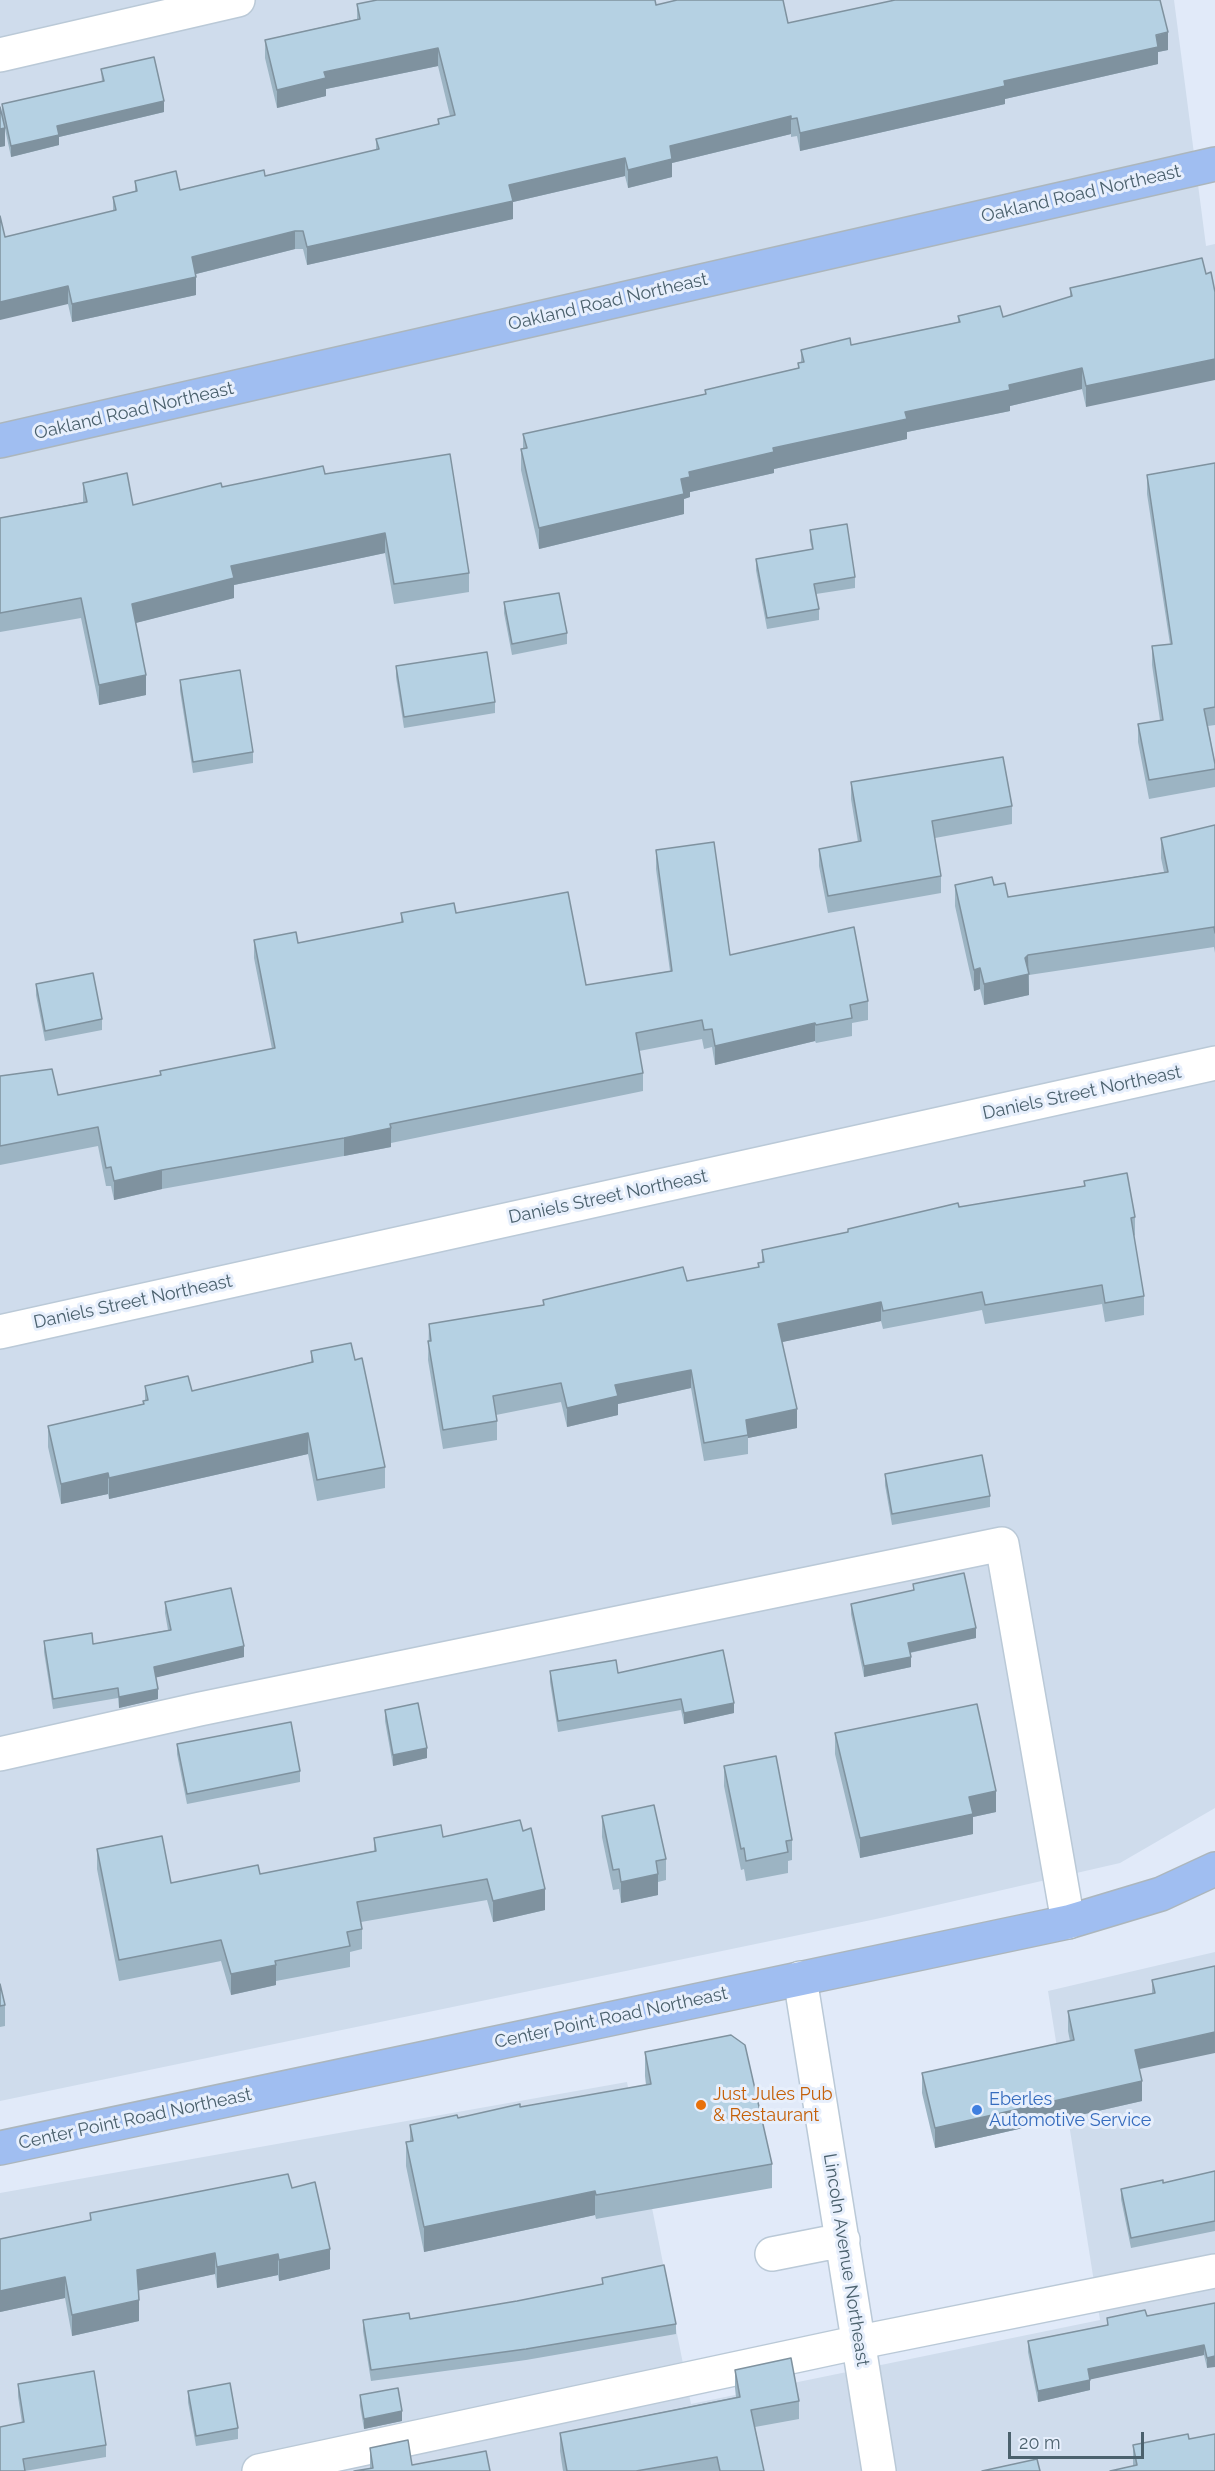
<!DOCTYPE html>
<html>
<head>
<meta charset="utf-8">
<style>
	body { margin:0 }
	#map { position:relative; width:1215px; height:2471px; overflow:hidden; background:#e1eaf9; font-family:Raleway,sans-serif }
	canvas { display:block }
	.scale { position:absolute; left:1008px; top:2432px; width:136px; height:27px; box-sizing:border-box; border:3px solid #4b616d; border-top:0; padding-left:8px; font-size:18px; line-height:21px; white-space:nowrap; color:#4b616d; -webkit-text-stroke:4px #e7effc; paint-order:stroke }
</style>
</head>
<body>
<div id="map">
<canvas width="1215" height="2471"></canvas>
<div class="scale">20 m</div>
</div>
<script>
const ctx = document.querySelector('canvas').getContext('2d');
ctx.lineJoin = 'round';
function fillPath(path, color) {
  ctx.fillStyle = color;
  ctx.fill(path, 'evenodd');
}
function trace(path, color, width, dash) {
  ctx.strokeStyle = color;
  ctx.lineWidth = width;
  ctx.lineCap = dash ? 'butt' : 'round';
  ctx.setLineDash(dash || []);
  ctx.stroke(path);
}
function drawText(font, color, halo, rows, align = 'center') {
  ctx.font = font + ' Raleway,sans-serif';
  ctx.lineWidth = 6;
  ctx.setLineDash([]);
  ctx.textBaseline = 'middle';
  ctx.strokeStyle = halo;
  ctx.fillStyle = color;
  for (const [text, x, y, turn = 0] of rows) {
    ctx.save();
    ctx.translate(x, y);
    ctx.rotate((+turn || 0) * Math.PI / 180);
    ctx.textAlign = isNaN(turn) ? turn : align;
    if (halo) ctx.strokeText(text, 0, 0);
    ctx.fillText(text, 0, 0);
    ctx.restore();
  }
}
fillPath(new Path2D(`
	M0,0H1174L1206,246L1215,244V1808L1120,1863L876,1919L0,2101Z
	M1215,1952V2471H0V2193L627,2082L691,2404L1100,2320L1048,1991Z`), '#cfdcec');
const minor = new Path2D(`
	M0,55L238,0
	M0,1332L1215,1063
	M0,1754L200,1709L1002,1544L1068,1922
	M800,1978L879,2471
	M772,2254L843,2240
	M259,2471L860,2342L1215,2271`);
const major = new Path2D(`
	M0,441L1215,164
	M0,2148L1068,1922L1161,1894L1215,1869`);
trace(minor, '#bac9d7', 36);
trace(major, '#acb6bc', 36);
trace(minor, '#fff', 33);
trace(major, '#a0bef1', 33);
fillPath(new Path2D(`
	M357,4L656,5L788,23L1168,50L1158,52V64L1005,99V104L800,151L797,136L791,137V134L672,163V177L628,188L625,176L513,202V219L307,265L303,249H295L196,274V295L72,322L68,304L5,237L113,211V197L135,191V181L180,190L265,176L376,150V139L438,124V119L450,116L438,66L326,89V96L277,108L265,58V40L357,19Z
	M101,69L164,112L59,137V145L11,157L5,129V146L0,147V107L2,114V104L102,82Z
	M1202,258L1086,407L1082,389L1010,406V411L907,432V439L774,469V473L690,492V497L684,499V514L539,549L521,470V449H523V434L705,394V390L798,368V363H801V350L851,345L958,322V316L1003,317L1070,297V288Z
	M1215,463V725L1208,726L1215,764V787L1149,799L1138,742V724L1160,720L1152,665V646L1170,644L1147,494V475Z
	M325,474L469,573V592L394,604L385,553L234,585V598L135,623L146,695L99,705L81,618L0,632V518L83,502V483L133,505L222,487Z
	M810,530L855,577V588L816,594L819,609V620L767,629L756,570V559L812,549L810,541Z
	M504,602L567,633V644L512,655L504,613Z
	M396,666L495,702V713L404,728L396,677Z
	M180,680L253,752V763L193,773L180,691Z
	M851,782L1012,806V824L935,838L941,876V893L828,913L819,866V849L858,842L851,799Z
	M1215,825V953L1214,947L1029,975V995L984,1005L980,989L974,991L955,906V885H994L1008,897L1164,872L1161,858V838Z
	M656,850L730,955L868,1001V1020L852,1023V1036L816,1043L815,1041L715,1065L712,1047L704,1049L702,1039L639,1051L643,1073V1091L391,1143V1147L344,1156L162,1189L114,1200L111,1186H106L98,1146L0,1165V1076L58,1095L160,1075V1071L272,1049L254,958V940L298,943L401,923V913H456L586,985L670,971L656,869Z
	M36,984L102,1019V1030L45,1041L36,995Z
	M1084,1181L1135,1217V1235L1134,1236L1144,1296V1315L1105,1322L1102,1304L985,1324L982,1310L883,1329L881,1321L782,1342L797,1428L748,1438V1454L704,1461L691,1388L618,1404V1415L567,1427L561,1402L496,1415L497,1421V1440L443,1449L428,1360L429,1324L543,1305V1300L687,1281L758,1267V1263H762V1250L848,1232V1229L959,1207L1084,1186Z
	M311,1351L355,1360L385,1467V1488L317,1501L308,1454L109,1499L108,1494L61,1504L48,1447V1426L143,1404V1401L145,1400V1386L192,1391L311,1362Z
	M885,1474L990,1496V1507L892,1525L885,1485Z
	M913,1584L976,1638L910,1653L911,1667L864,1677L851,1614V1604L913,1591Z
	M165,1602L244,1657L156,1677L158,1699L119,1708L118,1698L53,1709L44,1652V1641L93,1644L168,1630L165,1613Z
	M550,1671L618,1673L734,1713L684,1724L681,1710L558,1732L550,1682Z
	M385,1710L427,1758L393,1766L385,1721Z
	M835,1733L996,1812L973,1817V1834L860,1858L835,1754Z
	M177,1744L300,1771V1782L187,1804L177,1754Z
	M724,1766L792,1840V1860L788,1861V1873L746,1881L744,1869L741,1870L724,1786Z
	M602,1816L666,1859V1880L658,1882V1895L621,1903L619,1889L613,1890L602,1837Z
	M443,1837L545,1910L493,1922L487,1900L361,1922L362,1929V1949L350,1952V1967L276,1981V1985L231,1995L221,1961L119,1981L97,1869V1849L171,1883L260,1874L374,1851V1838Z
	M1215,1966L1139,2069L1142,2101L935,2148L922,2093V2073L1070,2041L1068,2031V2011L1152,1994V1980Z
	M0,1984L5,2005V2026L0,2027V2043Z
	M645,2052L772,2164V2188L596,2219L595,2215L424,2252L406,2166V2142L410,2141V2125L520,2107L646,2085L645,2076Z
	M1215,2171V2231L1131,2248L1121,2199V2189L1163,2183Z
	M292,2188L330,2269L279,2281L278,2275L217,2288L215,2274L139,2290V2321L72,2336L65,2298L0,2312V2239L90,2220V2213Z
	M602,2278L676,2324V2334L526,2360L371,2381L363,2331V2320L410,2319L517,2301L602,2284Z
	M1215,2303L1207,2368L1204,2355L1090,2379V2390L1038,2402L1028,2352V2341L1107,2325V2318L1147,2316Z
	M735,2370L799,2401V2419L755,2427L764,2471H563L560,2451V2433L736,2397L735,2388Z
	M18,2384L106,2445V2457L25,2471H0L22,2423L18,2396Z
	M188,2391L238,2428V2439L196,2446L188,2402Z
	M360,2395L402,2421L364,2429L360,2406Z
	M1189,2439L1215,2471L1133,2466V2445Z
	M370,2448L412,2465L370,2468Z`), '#9cb4c3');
fillPath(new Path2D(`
	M1168,32V50L1158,52V64L1005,99V104L800,151V133L1004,81Z
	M438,48V66L326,89V96L277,108V90L324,72Z
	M164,101V112L59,137V145L11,157V146L57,126Z
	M791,116V134L672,163V177L628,188V170L670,146Z
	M5,128V146L0,147V129Z
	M625,158V176L513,202V219L307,265V247L509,185Z
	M295,231V249L192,275V257Z
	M196,277V295L72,322V304Z
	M68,286V304L0,320V302Z
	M1215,359V380L1086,407V386Z
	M1082,368V389L1010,406V411L907,432V439L774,469V473L690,492V497L684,499V514L539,549V528L681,479L689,472L905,412L1009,385Z
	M385,533V553L234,585V598L132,624V604L231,566Z
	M146,675V695L99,705V685Z
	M1028,955L1029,995L984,1005V984Z
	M980,968V989L974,991V970Z
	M815,1023V1041L715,1065V1046Z
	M391,1128V1147L344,1156V1138Z
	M162,1170V1189L114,1200V1181Z
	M881,1302V1321L778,1343V1324Z
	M691,1370V1388L618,1404V1415L567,1427V1408L615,1385Z
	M797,1409V1428L748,1438L746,1420Z
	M308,1433V1454L109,1499V1478Z
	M108,1473V1494L61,1504V1484Z
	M976,1628V1638L908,1653V1643Z
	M244,1646V1657L154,1678V1667Z
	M911,1657V1667L864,1677V1666Z
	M158,1689V1699L119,1708V1697Z
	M734,1703V1713L684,1724V1713Z
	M427,1748V1758L393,1766V1755Z
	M996,1791V1812L973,1817V1834L860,1858V1838L969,1797Z
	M658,1874V1895L621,1903V1882Z
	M545,1889V1910L493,1922V1901Z
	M276,1965V1985L231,1995V1974Z
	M1215,2032V2053L1135,2070V2050Z
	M1142,2081V2101L935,2148V2128Z
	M595,2191V2215L424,2252V2227Z
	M330,2249V2269L279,2281V2260Z
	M215,2253V2274L137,2291V2270Z
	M278,2254V2275L217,2288V2267Z
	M65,2277V2298L0,2312V2291Z
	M139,2300V2321L72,2336V2315Z
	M1204,2345V2355L1088,2380V2369Z
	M1215,2356V2367L1207,2368V2358Z
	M1090,2380V2390L1038,2402V2391Z
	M402,2411V2421L364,2429V2419Z`), '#7f929f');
const building = new Path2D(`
	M377,0H655L656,5L677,0H783L788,23L895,0H1160L1168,32L1156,35L1158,47L1004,81L1005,86L800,133L797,118L791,119V116L670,146L672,159L628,170L625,158L509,185L513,201L307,247L303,231H295L192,257L196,277L72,304L68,286L0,302V216L5,237L116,210L113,197L137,191L135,181L176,171L180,190L264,170L265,176L379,149L376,139L439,124L438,119L455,115L438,48L324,72L326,78L277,90L265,40L360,19L357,4Z
	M154,57L164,101L57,126L59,135L11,146L2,104L104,81L101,69Z
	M0,107L5,128L0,129Z
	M1202,258L1206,274L1211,272L1215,292V359L1086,386L1082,368L1009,385L1010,390L905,412L907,419L773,448L774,452L689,472L690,477L681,479L684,494L539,528L521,449L527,448L523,434L706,394L705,390L799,368L798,363L804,362L801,350L850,338L851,345L960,322L958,316L1000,306L1003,317L1072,296L1070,288Z
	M450,454L469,573L394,584L385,533L231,566L234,578L132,604L146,675L99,685L81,598L0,613V518L87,502L83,483L127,473L133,505L221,483L222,487L323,466L325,474Z
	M1215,463V707L1204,709L1215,764V769L1149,780L1138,724L1163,720L1152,646L1172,644L1147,475Z
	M847,524L855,577L814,584L819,609L767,618L756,559L813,549L810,530Z
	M559,593L567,633L512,644L504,602Z
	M487,652L495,702L404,717L396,666Z
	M240,670L253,752L193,762L180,680Z
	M1003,757L1012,806L932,821L941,876L828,896L819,849L861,841L851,782Z
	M1215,825V933L1214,927L1028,955L1025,958L1029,974L984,984L980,968L974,970L955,885L992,877L994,885L1005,883L1008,897L1168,872L1161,838Z
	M714,842L730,955L854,927L868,1001L850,1005L852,1018L816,1025L815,1023L715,1046L712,1029L704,1030L702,1020L636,1033L643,1073L390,1124L391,1128L344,1138L162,1170L114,1181L111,1167L106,1168L98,1127L0,1146V1076L52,1069L58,1095L161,1075L160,1071L275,1048L254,940L296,932L298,943L403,922L401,913L454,903L456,913L568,892L586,985L672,971L656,850Z
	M93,973L102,1019L45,1031L36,984Z
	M1127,1173L1135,1217L1131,1218L1144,1296L1105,1303L1102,1285L985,1305L982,1292L883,1311L881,1302L778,1324L797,1409L746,1420L748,1435L704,1443L691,1370L615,1385L618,1396L567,1408L561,1383L493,1396L497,1421L443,1430L428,1341H431L429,1324L544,1305L543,1300L683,1267L687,1281L759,1267L758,1263L764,1262L762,1250L848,1232V1229L958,1203L959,1207L1085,1186L1084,1181Z
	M351,1343L355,1360L362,1358L385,1467L317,1480L308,1433L109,1478L108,1473L61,1484L48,1426L144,1404L143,1401L148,1400L145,1386L188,1376L192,1391L313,1362L311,1351Z
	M982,1455L990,1496L892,1514L885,1474Z
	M964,1573L976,1628L908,1643L911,1657L864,1666L851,1604L914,1590L913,1584Z
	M231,1588L244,1646L154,1667L158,1689L119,1697L118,1688L53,1699L44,1641L92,1633L93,1644L171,1630L165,1602Z
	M723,1650L734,1703L684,1713L681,1699L558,1721L550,1671L616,1660L618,1673Z
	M418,1703L427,1748L393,1755L385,1710Z
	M977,1704L996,1791L969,1797L973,1814L860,1838L835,1733Z
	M291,1722L300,1771L187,1794L177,1744Z
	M776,1756L792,1840L786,1841L788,1852L746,1861L744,1848L741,1849L724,1766Z
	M654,1805L666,1859L656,1861L658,1874L621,1882L619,1869L613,1870L602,1816Z
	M520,1820L523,1831L531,1828L545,1889L493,1901L487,1879L357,1902L362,1929L347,1932L350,1946L275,1961L276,1965L231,1974L221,1940L119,1960L97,1849L162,1836L171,1883L258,1865L260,1874L376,1851L374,1838L441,1825L443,1837Z
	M1215,1966V2032L1135,2050L1142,2081L935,2128L922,2073L1074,2040L1068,2011L1155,1993L1152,1980Z
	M0,1984L5,2005L0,2006Z
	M731,2035L745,2045L772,2164L596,2195L595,2191L424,2227L406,2142L413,2141L410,2125L457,2115L458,2118L520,2104V2107L651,2084L645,2052Z
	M1215,2171V2221L1131,2238L1121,2189L1163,2180V2183Z
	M288,2174L292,2188L315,2182L330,2249L279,2260L278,2254L217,2267L215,2253L137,2270L139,2300L72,2315L65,2277L0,2291V2239L91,2220L90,2213Z
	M664,2265L676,2324L526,2349L371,2370L363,2320L409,2313L410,2319L517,2301L603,2284L602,2278Z
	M1215,2303V2356L1207,2358L1204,2345L1088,2369L1090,2380L1038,2391L1028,2341L1108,2325L1107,2318L1145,2310L1147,2316Z
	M791,2358L799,2401L751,2410L764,2471H720L717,2457L636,2471H567L560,2433L740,2397L735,2370Z
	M94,2371L106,2445L23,2459L25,2471H0V2427L24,2422L18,2384Z
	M230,2383L238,2428L196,2436L188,2391Z
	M398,2388L402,2411L364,2419L360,2395Z
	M1188,2434L1189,2439L1215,2434V2471H1110L1137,2465L1133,2445Z
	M408,2440L412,2465L486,2451L490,2471H354L373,2468L370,2448Z
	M1037,2459L1040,2471H982Z`);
fillPath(building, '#b5d1e3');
trace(building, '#7f929f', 1.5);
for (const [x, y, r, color] of [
	[701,2105,6,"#e8710a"],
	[977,2110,6,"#3f7fe0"]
]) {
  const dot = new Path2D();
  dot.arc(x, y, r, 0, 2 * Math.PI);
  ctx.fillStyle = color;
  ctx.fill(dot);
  trace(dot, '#e7effc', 2);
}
drawText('18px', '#4b616d', '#e7effc', [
	["Oakland Road Northeast",1081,194,-13],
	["Oakland Road Northeast",608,302,-13],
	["Oakland Road Northeast",134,411,-13],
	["Daniels Street Northeast",1082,1093,-12],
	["Daniels Street Northeast",608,1197,-12],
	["Daniels Street Northeast",133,1302,-12],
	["Center Point Road Northeast",611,2018,-12],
	["Center Point Road Northeast",135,2119,-12],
	["Lincoln Avenue Northeast",846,2260,81]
]);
drawText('18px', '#c56008', '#e7effc', [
	["Just Jules Pub",713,2095],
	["& Restaurant",713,2116]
], 'left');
drawText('18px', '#366cbe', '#e7effc', [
	["Eberles",989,2100],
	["Automotive Service",989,2121]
], 'left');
</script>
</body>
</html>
